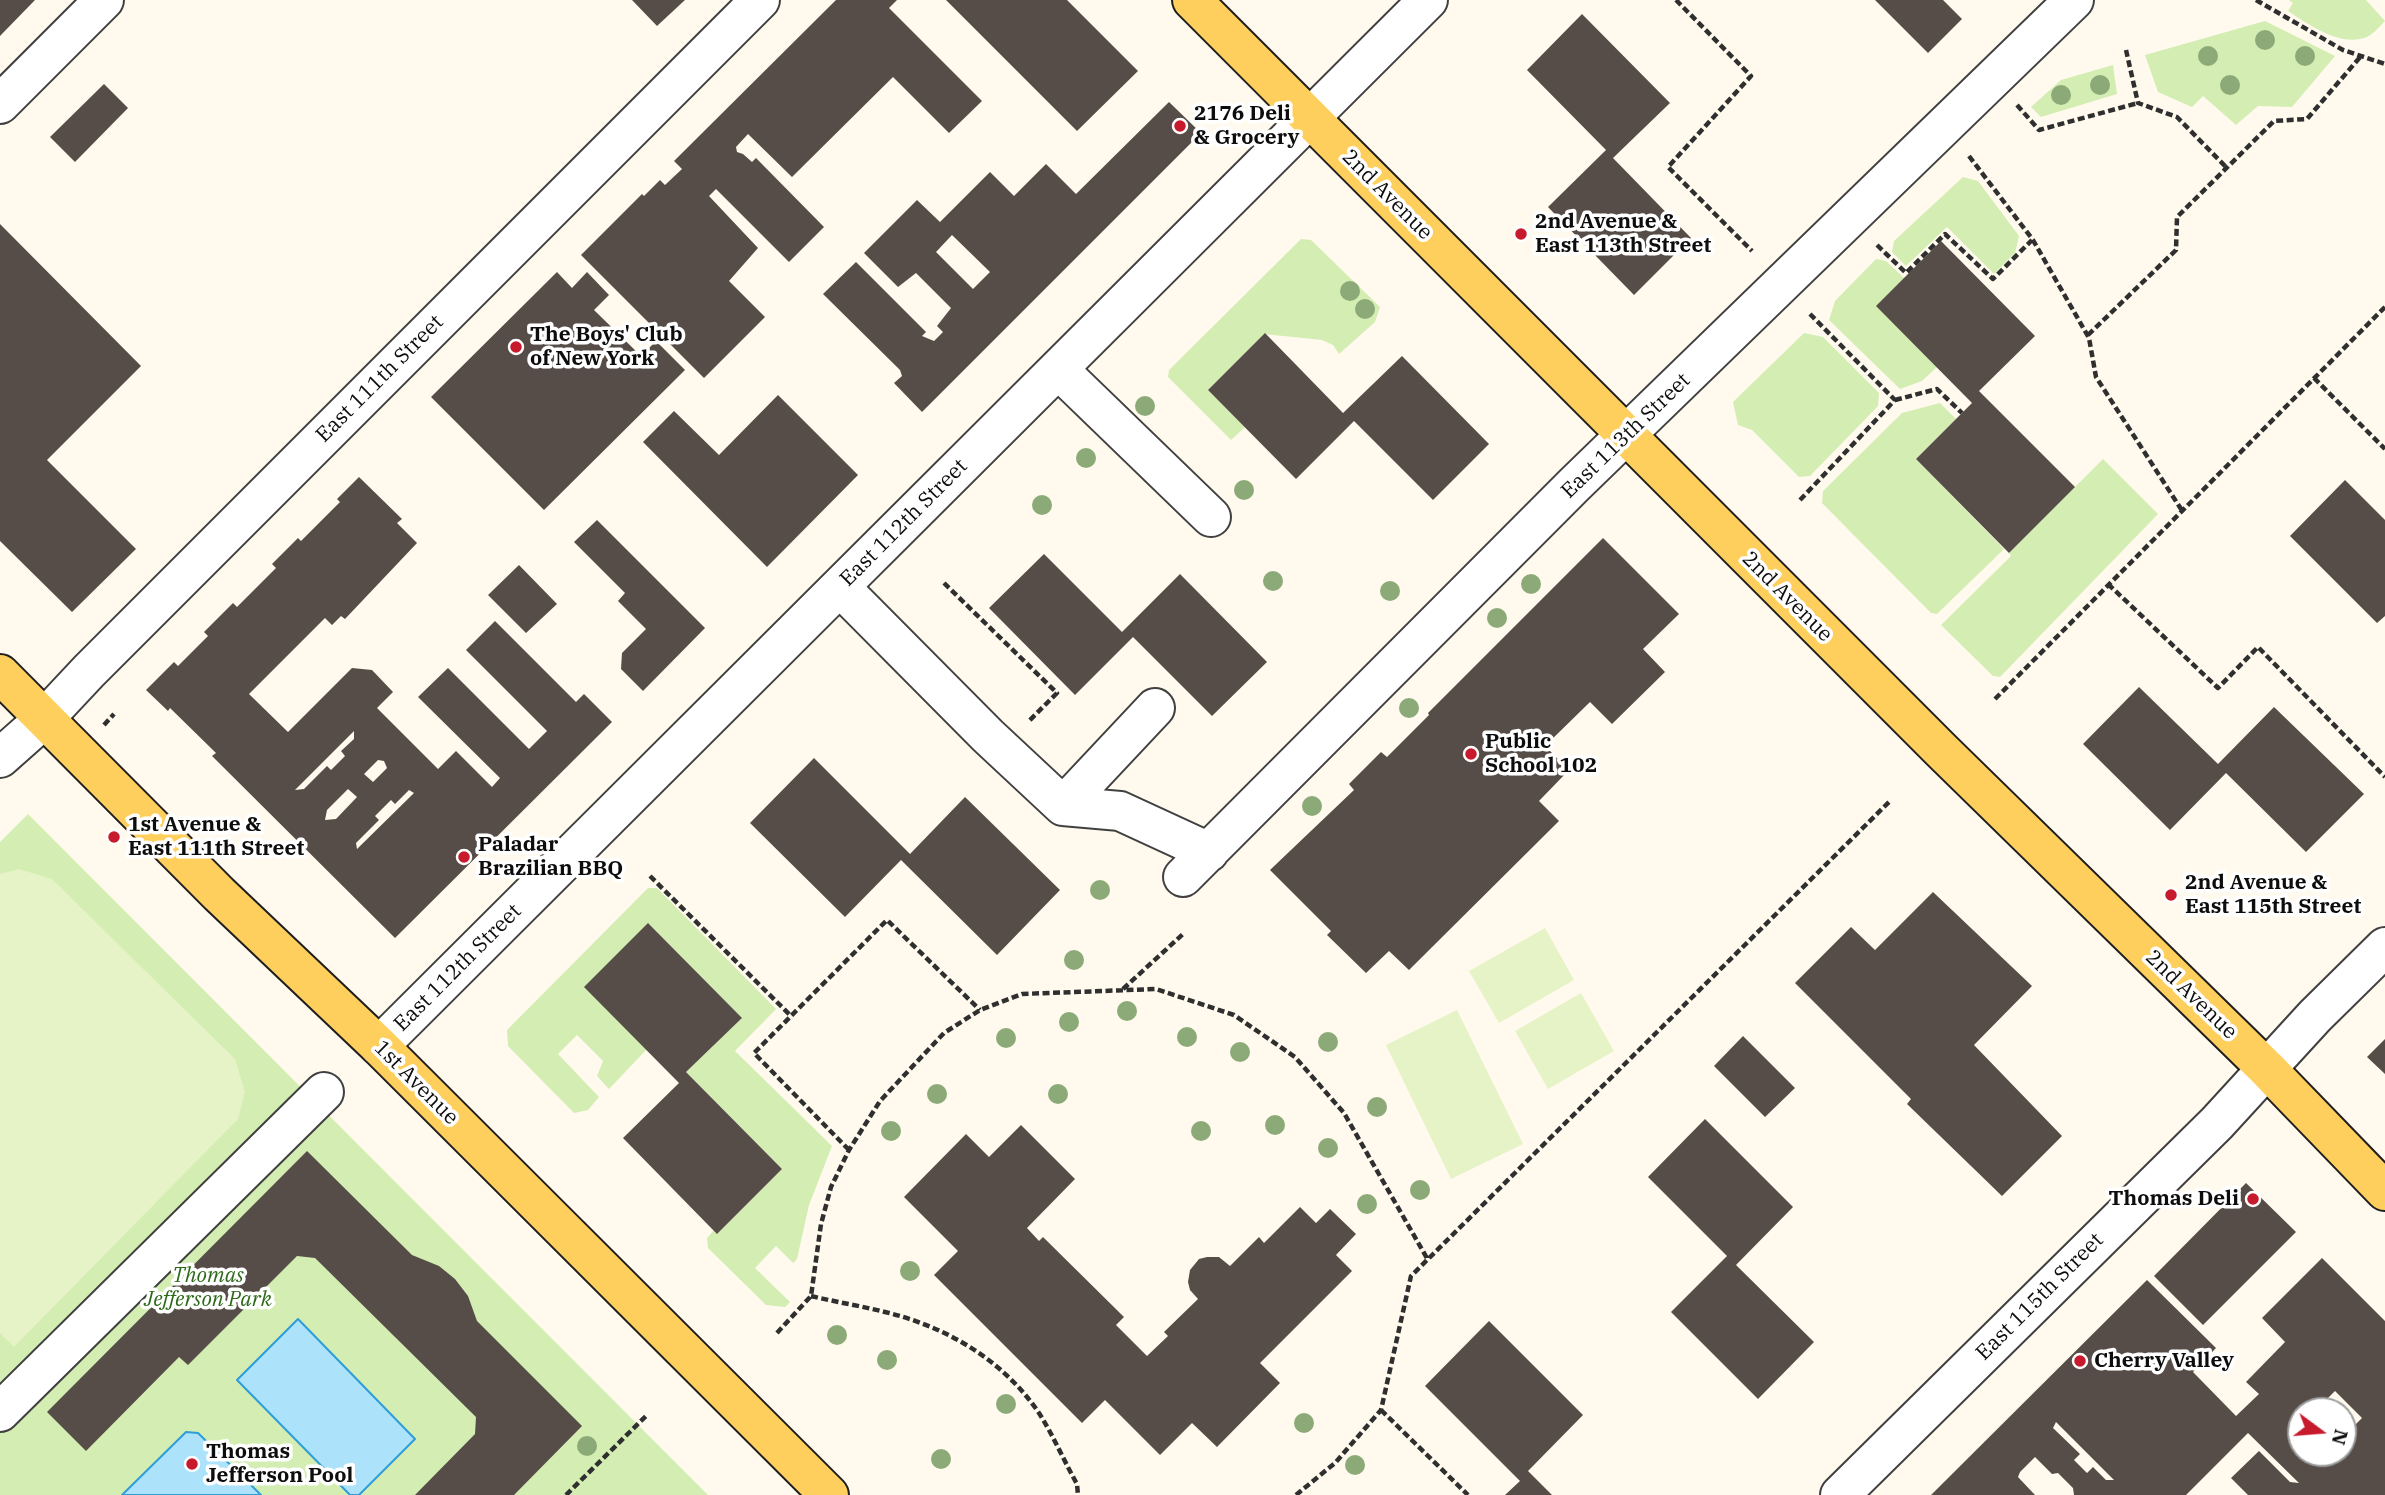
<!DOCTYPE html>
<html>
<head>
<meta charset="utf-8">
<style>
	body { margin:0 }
	#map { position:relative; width:2385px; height:1495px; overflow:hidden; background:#fffaed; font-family:"IBM Plex Serif",serif }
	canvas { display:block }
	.north { position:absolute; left:2287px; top:1397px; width:70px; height:70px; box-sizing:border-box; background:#fff; border:2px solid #9e9e9e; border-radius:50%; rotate:106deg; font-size:19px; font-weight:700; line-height:28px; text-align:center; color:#0d0d0d }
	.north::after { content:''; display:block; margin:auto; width:24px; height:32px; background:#c71a2c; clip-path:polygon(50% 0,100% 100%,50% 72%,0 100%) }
</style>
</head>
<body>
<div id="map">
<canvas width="2385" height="1495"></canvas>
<div class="north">N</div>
</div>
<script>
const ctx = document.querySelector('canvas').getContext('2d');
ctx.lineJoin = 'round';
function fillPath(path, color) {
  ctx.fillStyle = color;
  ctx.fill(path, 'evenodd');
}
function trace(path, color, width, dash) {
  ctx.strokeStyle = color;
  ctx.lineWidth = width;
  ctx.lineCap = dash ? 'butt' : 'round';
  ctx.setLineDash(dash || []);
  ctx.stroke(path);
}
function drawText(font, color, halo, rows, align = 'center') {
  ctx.font = font + ' "IBM Plex Serif",serif';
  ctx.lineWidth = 7;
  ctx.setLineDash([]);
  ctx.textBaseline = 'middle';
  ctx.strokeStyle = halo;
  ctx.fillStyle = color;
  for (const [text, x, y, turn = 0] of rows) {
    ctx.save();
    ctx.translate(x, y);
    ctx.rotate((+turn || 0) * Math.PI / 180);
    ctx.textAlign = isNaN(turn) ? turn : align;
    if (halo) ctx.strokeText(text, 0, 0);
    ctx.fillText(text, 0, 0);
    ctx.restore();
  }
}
fillPath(new Path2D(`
	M2289,0H2366L2385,21C2379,27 2372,36 2364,38C2338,46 2308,24 2288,11L2293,3Z
	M2265,21L2335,56L2292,107L2258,106L2236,125L2203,96L2192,107L2158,92L2145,55Z
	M2113,65L2117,94L2041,117L2031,107L2061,80Z
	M1963,177L1978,181L2019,236L2015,253L1994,274L1947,227L1906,266L1892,252L1894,241Z
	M1301,239L1311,240L1380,307L1375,322L1339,354L1333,345L1322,340L1264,334L1208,390L1245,427L1231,440L1168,377L1169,370Z
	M1876,259L1886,261L1904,278L1937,367L1922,381L1900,389L1829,320L1835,301Z
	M1804,333L1823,337L1879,393L1878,406L1810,476L1799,477L1752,430L1738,425L1733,402Z
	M1940,403L1956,419L1916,459L2004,549L1937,614L1931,613L1822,503L1823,491L1902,413Z
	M2103,459L2158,514L2000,677L1993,676L1941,625L2011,556L2009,553Z
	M28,814L708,1495H0V842Z
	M648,888H657L776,1009L735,1051L832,1146L809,1205L797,1259L793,1263L776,1246L755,1268L790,1302L785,1307L766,1305L708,1248L707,1238L714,1230L718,1233L782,1169L686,1072L742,1018L649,924L646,1050L609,1089L597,1076L603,1061L577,1035L558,1054L599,1097L588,1110L574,1113L508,1046L507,1030Z`), '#d4edb3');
fillPath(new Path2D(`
	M19,869L52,879L235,1059L245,1092L238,1119L14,1347L0,1333V874Z
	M1545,928L1574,980L1499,1023L1469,971Z
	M1581,993L1614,1051L1548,1089L1515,1031Z
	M1457,1010L1523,1144L1451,1179L1386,1045Z`), '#e6f3c6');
const water = new Path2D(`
	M298,1319L415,1439L359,1495H350L237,1380Z
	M186,1432L198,1433L261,1495H122Z`);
fillPath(water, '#ade2fb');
trace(water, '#2e9dd8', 2);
fillPath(new Path2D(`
	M0,0H35L0,36Z
	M632,0H685L657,26Z
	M836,0H897L889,8L982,101L949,133L893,77L792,177L748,134L736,147L737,152L743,154L752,162L756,158L824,227L789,262L716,189L709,196L758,248L729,281L765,317L704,378L581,255L642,194L644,196L660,180L665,185L682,169L674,161Z
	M946,0H1067L1138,71L1077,131Z
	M1875,0H1943L1962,19L1928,53Z
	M1582,14L1670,103L1613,158L1691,238L1634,295L1548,207L1606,150L1527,70Z
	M104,84L128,108L75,162L50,137Z
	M1169,102L1201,133L922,412L894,383L902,376L900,370L823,294L856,262L926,332L922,336L934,341L943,332L937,326L951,308L916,273L898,287L864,253L917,200L940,222L990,172L1014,196L1046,164L1076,194ZM952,235L990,272L973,289L936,252Z
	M0,224L141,366L47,460L136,549L72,612L0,541Z
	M1941,241L2035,336L1979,391L2075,487L2009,553L1916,459L1972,403L1876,306Z
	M557,272L572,288L587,272L609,295L594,310L641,356L656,341L685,370L544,510L431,397Z
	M1265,333L1343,413L1402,356L1489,444L1433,500L1354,421L1296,479L1208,390Z
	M778,395L858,475L767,567L643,442L674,411L719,455Z
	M359,477L402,519L397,523L417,543L345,619L341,616L332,625L325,618L249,694L288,732L352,668L372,670L393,692L377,708L438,769L456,751L492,787L500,778L418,697L448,668L529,749L547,731L466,650L495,621L576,702L584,694L612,722L395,938L212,756L216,753L170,708L168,711L146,690L174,662L178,666L208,636L204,632L233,603L237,607L276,568L272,564L298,538L301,541L340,502L337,499ZM354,731V739L341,751L345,756L331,770L327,766L304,789L295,790ZM378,760L384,761L387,768L373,782L364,774ZM348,789L357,797L336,819L325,820L327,810ZM409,790L414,793L357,849L356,843L379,820L375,816L391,800L395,804Z
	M2345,480L2385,520V616L2377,623L2290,536Z
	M597,520L705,628L643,691L621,669L622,653L646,629L618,601L625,593L574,542Z
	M1603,538L1679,614L1643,649L1665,672L1612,724L1590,702L1545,746L1569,770L1539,801L1559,821L1409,970L1389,951L1366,973L1327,935L1331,931L1270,870L1354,790L1349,784L1381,752L1387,757L1429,715L1428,713Z
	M1044,554L1122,632L1180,574L1267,662L1212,716L1133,637L1075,695L989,608Z
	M519,565L557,604L526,633L488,595Z
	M2139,687L2218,764L2274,707L2364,794L2306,852L2226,773L2170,830L2083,744Z
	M814,758L910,854L965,797L1060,890L997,955L901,860L845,917L750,823Z
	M1933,892L2032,986L1974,1045L2062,1136L2002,1196L1907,1104L1911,1099L1795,983L1851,927L1875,950Z
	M648,923L742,1018L686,1072L782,1169L717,1234L623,1138L679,1083L584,987Z
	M1743,1036L1795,1088L1765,1117L1714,1066Z
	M2385,1039V1074L2367,1057Z
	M1705,1119L1793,1207L1736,1265L1814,1342L1758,1399L1671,1312L1727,1256L1648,1177Z
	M1021,1125L1075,1179L1027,1228L1039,1241L1043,1237L1124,1317L1116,1325L1147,1356L1168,1336L1164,1332L1198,1299L1190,1290L1188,1282L1190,1270L1199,1259L1207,1257H1219L1230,1266L1259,1237L1264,1243L1300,1207L1316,1223L1330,1209L1356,1234L1336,1255L1352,1271L1260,1363L1280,1383L1217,1447L1192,1423L1160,1455L1105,1400L1082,1423L934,1275L958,1251L904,1197L966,1134L989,1157Z
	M307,1151L412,1255L439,1266L455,1279L468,1296L477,1321L582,1426L514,1495H415L475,1434L476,1417L315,1258L297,1256L188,1365L179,1357L86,1451L47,1412Z
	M2246,1183L2296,1232L2203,1325L2154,1276Z
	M2322,1258L2385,1321V1495H2248L2231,1478L2259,1451L2290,1482L2299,1483L2248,1433L2186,1495H2074L2073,1488L2058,1473L2052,1474L2035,1457L2020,1472L2018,1477L2035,1495H1931L2147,1280L2216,1348L2193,1372L2236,1416L2259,1394L2246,1382L2285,1342L2262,1318ZM2335,1391L2362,1418L2343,1437V1453H2328L2324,1456L2321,1453H2301V1433L2297,1429L2301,1425V1411H2315ZM2056,1422L2114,1480H2106L2093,1467L2087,1473L2074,1460L2080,1454L2053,1428Z
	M1489,1321L1583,1415L1528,1471L1552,1495H1505L1520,1481L1425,1386Z`), '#564d48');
const minor = new Path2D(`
	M0,104L104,0
	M1058,369L1211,517
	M840,587L988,736L1063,806L1120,811L1209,852
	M0,758L44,719L89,671L760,0
	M1063,806L1155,708
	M1183,877L1574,485L2074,0
	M379,1046L1428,0
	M0,1412L324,1092
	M1840,1495L2217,1123L2315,1016L2385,947`);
const major = new Path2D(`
	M1192,0L1942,751L2267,1069L2385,1191
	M0,674L219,894L379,1046L829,1495`);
trace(minor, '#404040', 42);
trace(major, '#1e1e1e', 42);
trace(new Path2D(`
	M1676,0L1751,76L1668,167L1752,251
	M2256,0L2343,50L2385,64
	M2126,50L2138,103L2177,117L2227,168
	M2017,105L2039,130L2138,103
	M1969,156L2033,240L2089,338L2096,377L2181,509
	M1877,245L1906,273L1945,234L1993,279L2032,240
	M2088,335L2176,250L2177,217L2274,121L2307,119L2361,56
	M2314,378L2385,449
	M1895,400L1937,389L1962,413
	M1800,500L1895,400L1810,314
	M944,583L1057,693L1028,722
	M2108,584L2218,688L2258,647L2385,777
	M1995,699L2385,307
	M104,725L114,714
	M650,876L791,1016
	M1123,989L1183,934
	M849,1150L754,1053L887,920L980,1010
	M811,1296C836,1302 861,1306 885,1312C947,1327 1003,1360 1039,1413C1053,1435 1064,1461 1077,1484L1078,1495
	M777,1333L811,1296L821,1224L831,1187L849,1150L880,1101L944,1033L980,1010L1022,994L1156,989L1234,1015L1295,1057L1344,1113L1428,1260
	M1381,1410L1468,1495
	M566,1495L647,1415
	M1296,1495L1335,1463L1381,1410L1411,1276L1890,801`), '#2f2f2f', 4.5, [7, 3.5]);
trace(minor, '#fff', 38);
trace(major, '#ffcf5d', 38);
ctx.fillStyle = '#8caa78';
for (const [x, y] of [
	[2265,40],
	[2208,56],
	[2305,56],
	[2100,85],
	[2230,85],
	[2061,95],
	[1350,291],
	[1365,309],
	[1145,406],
	[1086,458],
	[1244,490],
	[1042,505],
	[1273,581],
	[1531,584],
	[1390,591],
	[1497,618],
	[1409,708],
	[1312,806],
	[1100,890],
	[1074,960],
	[1127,1011],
	[1069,1022],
	[1187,1037],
	[1006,1038],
	[1328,1042],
	[1240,1052],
	[937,1094],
	[1058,1094],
	[1377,1107],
	[1275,1125],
	[891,1131],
	[1201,1131],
	[1328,1148],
	[1420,1190],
	[1367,1204],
	[910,1271],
	[837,1335],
	[887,1360],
	[1006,1404],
	[1304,1423],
	[587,1446],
	[941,1459],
	[1355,1465]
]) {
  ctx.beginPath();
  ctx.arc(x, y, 10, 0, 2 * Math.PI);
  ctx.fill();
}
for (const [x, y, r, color] of [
	[1180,126,7,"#c71a2c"],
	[1521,234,7,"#c71a2c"],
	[516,347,7,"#c71a2c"],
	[1471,754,7,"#c71a2c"],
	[114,837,7,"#c71a2c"],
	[464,857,7,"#c71a2c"],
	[2171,895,7,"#c71a2c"],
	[2253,1199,7,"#c71a2c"],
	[2080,1361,7,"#c71a2c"],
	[192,1464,7,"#c71a2c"]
]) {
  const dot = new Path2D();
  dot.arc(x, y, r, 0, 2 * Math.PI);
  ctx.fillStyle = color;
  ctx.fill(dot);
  trace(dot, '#fff', 2.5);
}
drawText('bold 21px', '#0d0d0d', '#fff', [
	["2176 Deli",1194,114],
	["& Grocery",1194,138],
	["2nd Avenue &",1535,222],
	["East 113th Street",1535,246],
	["The Boys' Club",530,335],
	["of New York",530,359],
	["Public",1485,742],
	["School 102",1485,766],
	["1st Avenue &",128,825],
	["East 111th Street",128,849],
	["Paladar",478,845],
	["Brazilian BBQ",478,869],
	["2nd Avenue &",2185,883],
	["East 115th Street",2185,907],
	["Thomas Deli",2239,1199,"right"],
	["Cherry Valley",2094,1361],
	["Thomas",206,1452],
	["Jefferson Pool",206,1476]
], 'left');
drawText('21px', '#0d0d0d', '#fff', [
	["2nd Avenue",1387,195,45],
	["East 111th Street",380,379,-45],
	["East 113th Street",1626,436,-44],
	["East 112th Street",904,523,-45],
	["2nd Avenue",1787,597,45],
	["East 112th Street",458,968,-45],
	["2nd Avenue",2191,995,44],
	["1st Avenue",416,1083,45],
	["East 115th Street",2040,1297,-45]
]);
drawText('italic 21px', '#2d6918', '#fff', [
	["Thomas",208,1276],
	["Jefferson Park",208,1300]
]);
</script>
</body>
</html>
